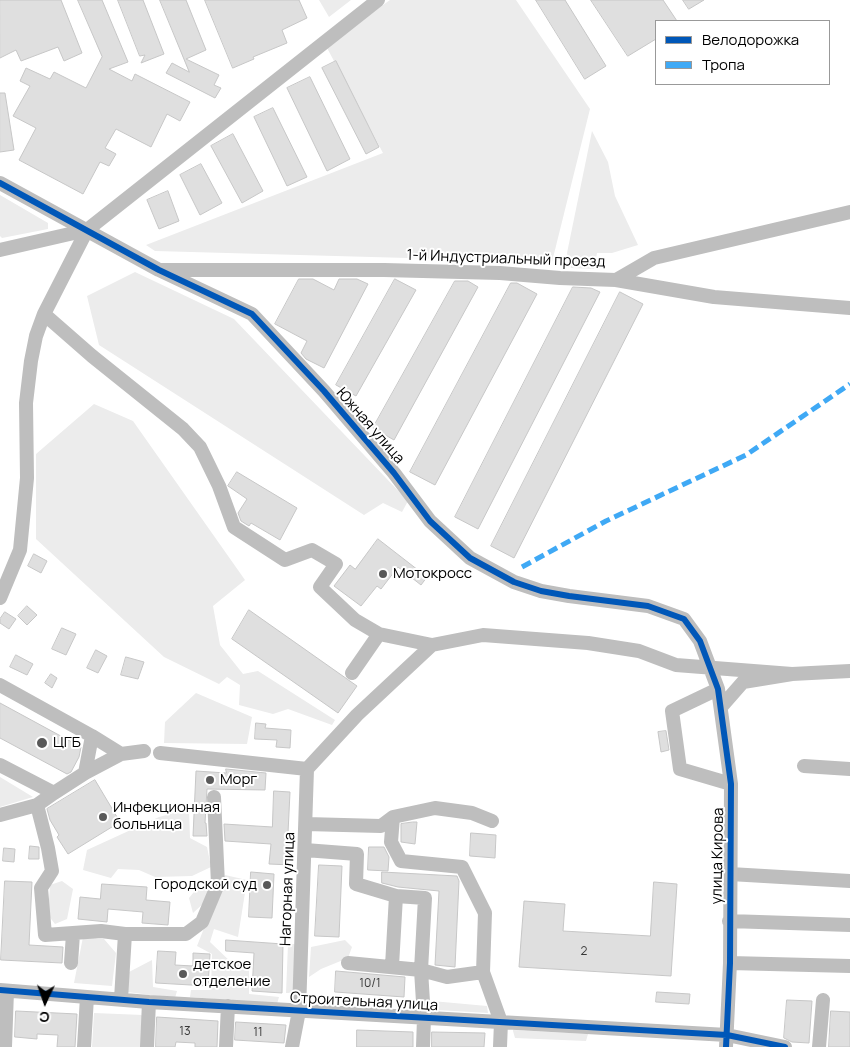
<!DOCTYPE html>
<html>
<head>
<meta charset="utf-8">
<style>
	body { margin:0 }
	#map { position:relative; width:850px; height:1047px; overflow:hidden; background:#fff; font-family:Manrope,sans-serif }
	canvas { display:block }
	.legend { position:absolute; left:655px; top:20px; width:175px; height:65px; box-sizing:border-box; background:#fff; border:1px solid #999; margin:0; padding:6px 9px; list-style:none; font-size:15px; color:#000 }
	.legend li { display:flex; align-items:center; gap:10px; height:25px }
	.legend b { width:25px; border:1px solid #999 }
	.north { position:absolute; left:20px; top:977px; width:50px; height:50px; -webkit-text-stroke:4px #fff; paint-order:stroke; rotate:183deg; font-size:14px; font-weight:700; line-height:20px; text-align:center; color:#000 }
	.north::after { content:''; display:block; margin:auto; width:18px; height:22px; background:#000; clip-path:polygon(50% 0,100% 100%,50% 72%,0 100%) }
</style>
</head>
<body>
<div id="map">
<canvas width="850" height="1047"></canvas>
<ul class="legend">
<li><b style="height:6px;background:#0057b8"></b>Велодорожка</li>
<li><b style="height:6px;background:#3fa9f5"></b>Тропа</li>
</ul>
<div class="north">С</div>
</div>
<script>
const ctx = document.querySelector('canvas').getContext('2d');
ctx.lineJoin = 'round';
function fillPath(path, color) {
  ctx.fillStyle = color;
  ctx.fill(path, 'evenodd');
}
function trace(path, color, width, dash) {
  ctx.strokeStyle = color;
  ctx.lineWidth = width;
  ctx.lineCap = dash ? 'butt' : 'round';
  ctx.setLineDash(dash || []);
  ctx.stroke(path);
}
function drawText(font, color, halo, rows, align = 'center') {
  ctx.font = font + ' Manrope,sans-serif';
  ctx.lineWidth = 4;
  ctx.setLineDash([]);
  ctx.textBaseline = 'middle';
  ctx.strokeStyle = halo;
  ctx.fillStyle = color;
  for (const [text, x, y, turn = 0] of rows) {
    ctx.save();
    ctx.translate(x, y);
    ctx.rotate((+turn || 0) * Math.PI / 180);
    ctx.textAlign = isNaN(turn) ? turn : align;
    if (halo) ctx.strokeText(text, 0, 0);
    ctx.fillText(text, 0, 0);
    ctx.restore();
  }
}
fillPath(new Path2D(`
	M319,0H351L329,17Z
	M390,0H516L590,109L552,262L155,251L146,245L383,153L326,46Z
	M592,131L608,162L615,196L638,245L612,253H597L594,269L571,268L567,253Z
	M0,195L48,223V229L2,238L0,236Z
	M135,272L234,319L408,501L402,512L383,503L364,515L99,345L87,296Z
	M94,404L133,421L245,580L213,606L220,645L243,674L258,671L335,720L332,725L288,709L273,714L239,705L240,685L227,677L219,684L164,657L36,539V454Z
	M196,693L252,717L247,744L164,743L165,722Z
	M0,777L33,797L0,807Z
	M189,809L190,838L207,847L211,867L192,876L155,877L139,870L118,869L111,878L83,870L87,850L159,817Z
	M225,875L247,880L238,937L214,929L210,942L233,964L249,961V994L279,997L277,1004L190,997L191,990H211L212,954L197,946Z
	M62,881L73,889L67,919L55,924L48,915L50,885Z
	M209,886L206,901L193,913L189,898L198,887Z
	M83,937L104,939L116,953L112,986L74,983Z
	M345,940L352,947L348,958L321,969L309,977L311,947Z
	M288,944H296L295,993H286Z
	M152,960L153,987L177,991L175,998L127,992L129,972Z
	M421,1000L487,1006L488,1013L421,1009Z
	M94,1013L143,1015L142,1047H92Z
	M513,1031V1030L588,1034L586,1041L515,1038Z`), '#ececec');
const building = new Path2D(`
	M0,0H61L82,53L64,61L58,47L21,61L16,50L0,58Z
	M78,0H102L128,62L109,69L132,81L135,74L190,102L180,121L167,114L151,147L116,129L105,148L116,154L109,166L100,162L83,194L19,160L36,128L13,116L30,86L20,81L26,68L50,79L54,72L86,88L102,57Z
	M118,0H143L164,54L141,63L145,55L140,56Z
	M160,0H186L206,50L186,59L219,75L214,85L221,88L215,98L166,73L172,63L189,72Z
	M205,0H299L307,18L282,30L287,43L253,57L254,59L233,68Z
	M536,0H565L606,66L585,79Z
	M591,0H663L677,21H656V39L628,56Z
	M683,0H704L689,9Z
	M336,61L379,147L366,154L322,68Z
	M310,77L350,159L327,171L287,88Z
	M0,93H5L14,150L0,152Z
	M273,108L307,177L287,186L254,117Z
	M233,134L263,191L242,203L211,146Z
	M201,164L222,203L200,215L180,175Z
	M168,191L179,221L159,229L147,200Z
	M299,279H313L334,290L339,279H357L368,284L324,368L306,359L301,353L307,341L275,324Z
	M395,279L416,290L356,396L336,385Z
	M455,281H468L478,287L394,440L373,428Z
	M511,283H517L537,294L435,485L410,472Z
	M573,287L591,288L600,292L478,529L455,517Z
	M620,292L643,304L514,558L491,546Z
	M237,472L297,508L280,540L251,523L249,526L241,521L238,513L247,499L228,486Z
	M378,539L427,577L421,585L398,567L381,589L377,586L361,606L334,586L350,565L355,569Z
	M34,554L47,561L41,573L28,566Z
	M27,606L37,615L27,625L18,616Z
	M249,610L357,686L338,713L232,639Z
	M5,612L16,619L9,629L0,623V619Z
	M62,628L76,634L66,655L52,649Z
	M96,650L107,656L98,673L87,668Z
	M16,655L33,664L27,675L10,667Z
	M126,657L144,662L138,679L121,675Z
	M51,674L57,678L52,688L45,683Z
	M0,703L81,747L79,757L71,772L67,774L0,738Z
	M256,723L266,724L265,728L291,730L290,748L276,747L277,740L255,739Z
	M666,731L669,750L661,752L658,732Z
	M226,769L266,773L265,790L207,789L205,823H206L207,836H193L196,771L226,773Z
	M95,780L120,822L68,854L57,837L59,835L50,820L47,809Z
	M274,791L290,792L288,833H294L292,865L269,864L271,844L225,841L224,824L272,827Z
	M413,822H417L415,844L401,842V824Z
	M471,833L496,835L495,858L470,856Z
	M30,846L39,847V859H29Z
	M369,847H384L389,857L388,871L368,870Z
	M4,848L15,849L14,862L3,861Z
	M319,865L342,866L339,937L315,936Z
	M251,872L274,874L272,918L249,917Z
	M382,872L457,876L459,881L455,967L435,965L439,891L398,887L382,883Z
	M5,881L32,882L29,945L63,947L62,963L1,960Z
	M654,882L677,884L671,976L519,967L524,901L565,904L563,931L650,936Z
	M102,884L147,887L146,900L170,902L168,925L142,923L143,912L108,909L107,922L78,919L80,897L100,899Z
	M226,940L283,944L282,993L252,991L254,953L226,951Z
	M158,951L176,952L175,965L193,966V953L210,954L208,986L156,983Z
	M336,971L405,977L404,997L335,992Z
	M657,992L690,994L689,1004L656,1002Z
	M787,1000L812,1001L809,1043L792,1042L784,1038Z
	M16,1011L77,1014L75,1047H57L58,1035L37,1034V1039L15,1037Z
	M831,1011L850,1012V1047H829Z
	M157,1017L218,1021L217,1047H195V1043L176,1042L175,1047H156Z
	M236,1022L286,1025L284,1043L235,1040Z
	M357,1030L413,1032V1047H357Z
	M432,1032L485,1033L484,1047H432Z`);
fillPath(building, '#dfdfdf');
trace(building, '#c7c7c7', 1);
trace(new Path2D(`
	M0,183L159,270L252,314L324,391L394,473L430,521L470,558L514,582L541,591L569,596L648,606L684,619L700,641L718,689L731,784L730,963L726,1047
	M0,250L87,230L378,0
	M162,270H384L500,273L560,278L616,280L714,297L850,308
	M616,280L654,258L850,212
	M44,314L92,356L183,429L200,447L219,486L234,527L285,560L312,550L336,564L320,587L355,620L379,634L432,645
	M0,598L20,550L27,478L26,403L31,361L36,336L44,314L87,230
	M352,673L379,634
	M0,685L92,736
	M718,689L672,711L680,769L731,784
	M722,706L743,682L792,674L850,671
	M160,753L307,769
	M121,754L144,751
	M0,765L54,793L85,773L121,754L92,736L85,773
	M804,766L850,769
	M307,769L357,715L432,645L483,635L588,643L639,651L676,665L792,674
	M54,793L37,805L48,848L52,871L41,888L45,935L101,931L125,934
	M0,815L37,805
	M393,817L391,842L401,861L462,867L485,913L483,972L501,1022L500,1047
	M306,824L381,826L393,817L435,808L472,813L492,821
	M305,850L357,854L356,884L396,896L425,898L421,970L447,977L483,972
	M730,874L850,881
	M729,921L850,925
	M71,963L73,934
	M348,963L421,970L424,1018L423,1047
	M730,963L850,966
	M392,966L396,896
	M0,990L149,1002L727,1035L785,1047
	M121,999L125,934H186L202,922L218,884L214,797
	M5,1047L7,991
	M84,1047L87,997
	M147,1047L149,1002
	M226,1047L228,1006
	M292,1047L299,1011L307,769
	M819,1047L823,1000`), '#bebebe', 14);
trace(new Path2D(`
	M522,567L606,521L746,455L850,384`), '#3fa9f5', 5, [10, 5]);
trace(new Path2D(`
	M0,183L159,270L252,314L324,391L394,473L430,521L470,558L514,582L541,591L569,596L648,606L684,619L700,641L718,689L731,784L730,963L726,1047
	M0,990L149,1002L727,1035L785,1047`), '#0057b8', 6);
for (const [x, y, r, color] of [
	[383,574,5,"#595959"],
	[42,743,6,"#595959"],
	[210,780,5,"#595959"],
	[103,817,5,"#595959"],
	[267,885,5,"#595959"],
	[183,974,5,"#595959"]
]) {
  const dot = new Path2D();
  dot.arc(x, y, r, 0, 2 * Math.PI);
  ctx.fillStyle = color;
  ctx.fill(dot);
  trace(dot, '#fff', 2);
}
drawText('12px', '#383838', null, [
	["2",584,952],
	["10/1",370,984],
	["13",185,1032],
	["11",258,1033]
]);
drawText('15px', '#000', '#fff', [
	["1-й Индустриальный проезд",506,259,2],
	["Южная улица",370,426,49],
	["улица Кирова",718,856,-89],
	["Нагорная улица",288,889,-88],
	["Строительная улица",364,1002,3]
]);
drawText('15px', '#000', '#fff', [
	["Мотокросс",393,574],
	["ЦГБ",53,743],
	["Морг",220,780],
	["Инфекционная",113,808],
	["больница",113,825],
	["Городской суд",257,885,"right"],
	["детское",193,965],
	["отделение",193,982]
], 'left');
</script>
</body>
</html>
